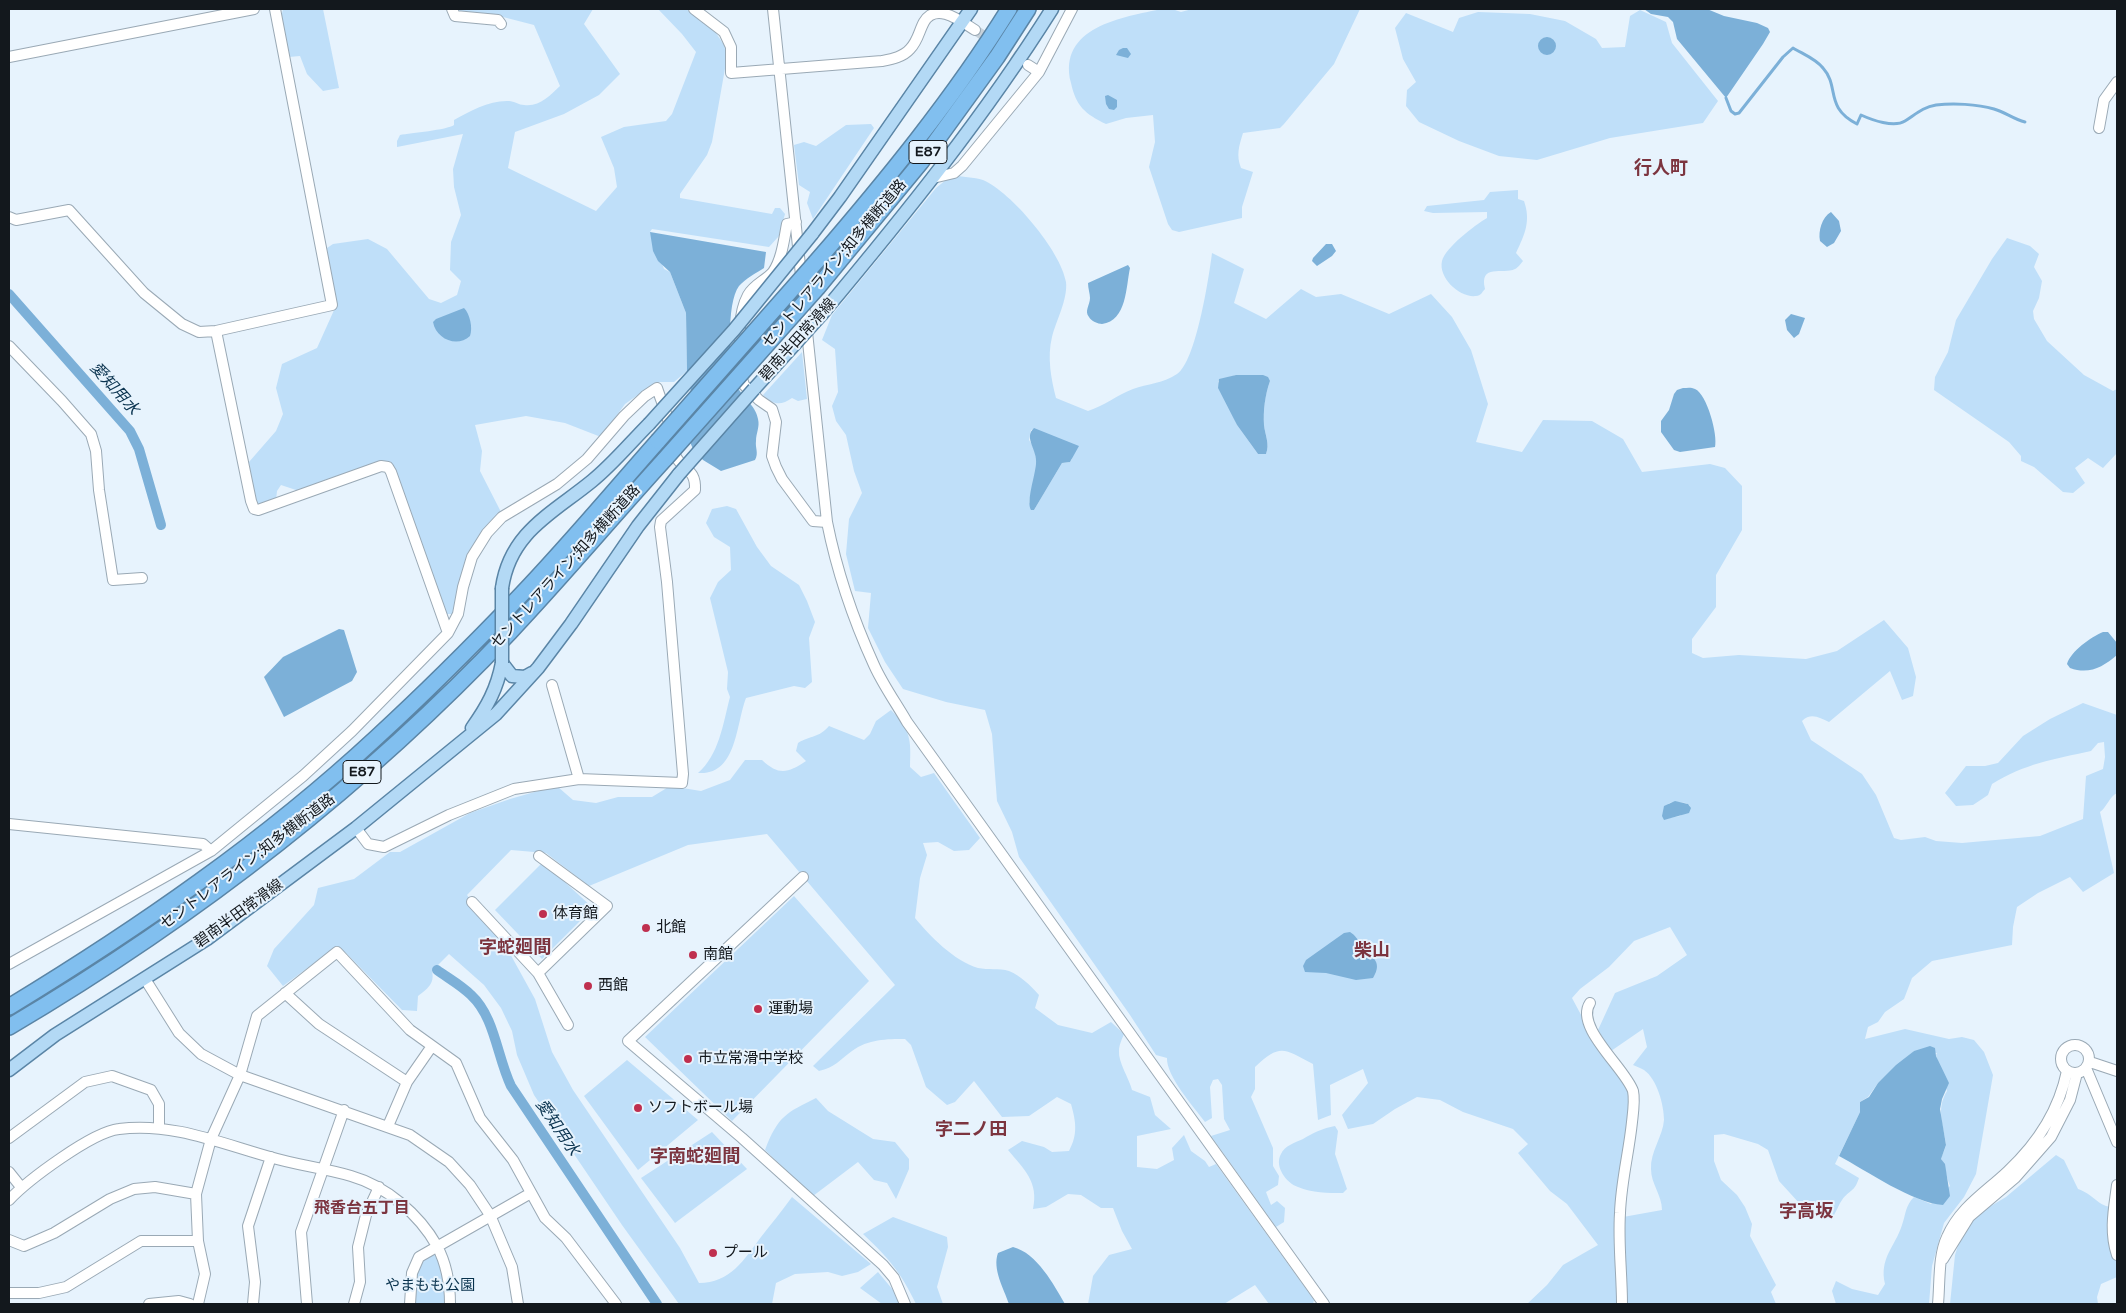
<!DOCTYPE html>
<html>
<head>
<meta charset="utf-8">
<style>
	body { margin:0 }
	#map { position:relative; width:2126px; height:1313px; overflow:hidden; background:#e7f3fd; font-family:"Varela Round",sans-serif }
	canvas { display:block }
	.frame { position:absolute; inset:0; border:10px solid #13181d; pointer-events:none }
</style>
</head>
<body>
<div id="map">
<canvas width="2126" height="1313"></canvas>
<div class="frame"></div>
</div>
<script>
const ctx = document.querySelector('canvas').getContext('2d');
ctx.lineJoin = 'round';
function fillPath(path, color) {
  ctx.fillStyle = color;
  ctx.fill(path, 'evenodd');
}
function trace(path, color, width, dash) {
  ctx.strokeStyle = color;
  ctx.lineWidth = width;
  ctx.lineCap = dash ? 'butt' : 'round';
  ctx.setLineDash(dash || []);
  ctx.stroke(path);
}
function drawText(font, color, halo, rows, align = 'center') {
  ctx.font = font + ' "Varela Round","Noto Sans JP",sans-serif';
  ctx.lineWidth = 4;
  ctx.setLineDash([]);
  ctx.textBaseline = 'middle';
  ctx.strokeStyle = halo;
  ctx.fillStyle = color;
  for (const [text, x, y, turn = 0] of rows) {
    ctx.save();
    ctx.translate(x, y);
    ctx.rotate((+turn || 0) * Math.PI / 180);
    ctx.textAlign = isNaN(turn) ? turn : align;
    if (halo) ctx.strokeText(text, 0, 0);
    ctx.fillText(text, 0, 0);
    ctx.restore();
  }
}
fillPath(new Path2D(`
	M283,9H323L339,88L323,91L307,74L300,56L289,57L281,18Z
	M454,9H593L584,24L620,74L599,95L564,114L515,132L508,168L596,211L617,187L614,168L601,137L624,127L666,121L672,114L696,52L682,34L658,9H686L699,17L716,33L724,45L726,53V63L712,142L707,155L680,194V198L772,214L775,208H780L785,214L779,236L769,247L652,229L650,232L664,269L670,272L686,313L687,371L674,382H656L625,404L601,437L565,423L526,416L475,425L482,451L480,471L501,512L483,531L454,614H444L388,465L299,491L281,485L277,491L276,500L257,507L252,494L249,462L276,431L283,414L276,388L282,364L317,348L335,308L327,248L333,244L368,239L387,249L429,299L441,303L457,295L461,281L450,270L451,242L461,215L454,187L453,169L463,134L397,147V141L400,135C411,133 447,130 454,125V120C470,111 490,100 509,101C514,101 519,105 524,105C540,107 549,96 560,86L534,25L503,17L465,15Z
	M1162,9H1172L1181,12L1192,9H1360L1334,64L1284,124L1280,128L1243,133C1239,146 1236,155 1241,168L1253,172L1242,207V218L1179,232L1172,230L1168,224L1149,167L1155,142L1153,115L1126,118L1106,124C1085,114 1076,106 1071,83C1057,27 1123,17 1162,9Z
	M1640,10L1666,22L1672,43L1718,101L1703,123L1610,138L1537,160L1499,156L1459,141L1419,122L1406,106L1407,90L1416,82L1403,59L1395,28L1406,13L1453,32L1459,18L1478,12L1530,14L1565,21L1596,39L1602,48L1625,47L1630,16Z
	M871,124L874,128L813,219L807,203L810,192L799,185L794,145L804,142L816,146L846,125Z
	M952,175C962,177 974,177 983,180C1011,192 1061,251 1066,282C1068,299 1056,321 1052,337C1047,357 1051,379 1056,398L1088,411C1104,406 1117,395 1133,389C1147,384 1164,383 1177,374C1196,362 1209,277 1212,253L1244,269L1234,303L1266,319L1301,289L1316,297L1341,294L1389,314L1431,294L1452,317L1471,350L1488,404L1476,442L1522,452L1543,420L1592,421L1623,439L1642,472L1710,464L1725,468L1742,486V530L1716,575V607L1692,639V653L1703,658L1739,655L1806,659L1837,651L1884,620L1908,648L1916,677L1913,696L1902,700L1890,671L1829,722C1820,718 1811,712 1802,721L1811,740L1862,774L1876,795L1894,838L1901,840L1925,837L1936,841L1962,843L2040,836L2083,819L2086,776L2103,769L2105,757L2104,742L2098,743L2091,751C2054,759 2024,764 1992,784L1988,795L1973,805L1956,806L1945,793L1966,766H1985L1998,763L2023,736L2050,719L2083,703L2117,715V793C2109,797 2107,807 2100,812L2114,873L2083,892L2070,877L2038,893L2017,907L2013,927L2012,945L1932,961L1912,978L1904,999L1885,1012L1878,1022L1868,1027L1865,1039L1905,1029L1949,1039L1962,1037L1974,1040L1984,1052L1993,1075L1976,1174L1964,1197L1944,1223L1932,1266L1929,1304H1836L1832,1291L1836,1281L1852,1289L1878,1295L1885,1284C1879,1258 1895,1247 1902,1225C1906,1214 1905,1206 1914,1197L1931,1204L1950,1186C1946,1177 1946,1167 1941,1159C1942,1154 1946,1148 1946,1144C1943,1124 1936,1109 1947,1091L1936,1055L1937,1053L1914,1051L1878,1083L1868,1097L1860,1102V1112L1835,1164L1859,1178C1854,1193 1850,1189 1842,1200C1839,1204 1837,1210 1834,1215H1826L1812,1202L1800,1204L1779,1181L1768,1150L1758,1144L1724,1134L1714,1135V1161L1721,1180L1737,1195L1745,1207L1752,1224L1750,1236L1776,1285L1771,1292L1776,1304H1626L1623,1217L1662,1210C1662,1195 1651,1184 1651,1169C1650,1152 1663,1136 1664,1120C1664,1105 1657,1079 1644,1070C1641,1068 1637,1067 1633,1065L1647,1047L1643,1029L1611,1051L1598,1030L1615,993L1657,976L1687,955L1670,927L1634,941L1609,967L1580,989L1572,998L1601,1052L1631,1093L1624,1160L1620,1304H1527L1547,1285L1563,1265L1598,1245L1567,1204L1550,1191L1518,1153L1528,1144L1513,1129L1463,1112L1440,1100L1417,1097L1395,1109L1373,1124L1348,1129L1342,1115L1368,1083L1363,1069L1330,1085L1331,1115L1318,1120L1313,1064C1285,1050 1281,1042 1255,1067V1089L1251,1097L1273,1148V1166L1279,1176L1278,1185L1266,1192L1271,1205L1277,1201L1285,1208L1284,1222L1276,1227L1211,1136L1230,1130L1224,1119L1222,1085L1218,1079L1213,1080L1210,1087L1212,1118L1205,1122C1194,1107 1166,1076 1167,1058L1156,1055L1130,1015L1019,857L1012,832L997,801L992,734L985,710L946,702L903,689L885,662L868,628L871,593L855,591L846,554L849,519L862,493L854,471L846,435L836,421L832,406L838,392L835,349L822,340L832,315L936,188ZM1236,375L1270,381C1265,395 1263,410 1264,425C1265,435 1270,444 1266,454H1258L1237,425L1218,381ZM1034,429L1072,459L1070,462L1062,463L1034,510L1029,502C1034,481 1043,459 1029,440L1031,430ZM1675,802L1686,803L1690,806L1680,816L1664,819L1669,803Z
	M1518,190V199L1524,201C1531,221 1525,234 1516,253L1523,261C1521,263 1518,268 1515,269C1503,275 1479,263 1485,289C1482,292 1481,296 1476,296C1460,298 1438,278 1442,261C1445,248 1475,225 1487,218V212L1433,213L1424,211L1427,206L1484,200L1490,192Z
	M2007,238L2030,246L2039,254L2034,267L2042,281L2039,298L2033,311L2034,319L2047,341L2084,375L2113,391L2117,389V453L2103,468L2088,458L2075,468L2085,483L2073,493L2063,492L2034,467L2021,461V456L2009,442L1934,390L1935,377L1948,352L1956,320L1992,259Z
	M802,352L807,399L798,401L792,398C781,406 773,405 763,395Z
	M727,506L736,509L757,547L771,566L799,585L807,601L815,622L809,638L812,682L805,688L794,686L746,698C736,724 737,776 698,773C719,755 723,724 730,697L727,689L728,672L710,598L718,582L731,570L730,547L714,537L706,523L712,509Z
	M891,710C911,731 911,739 910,767L921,777L934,773L980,838L969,850L954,851L938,842L923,843L927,855L920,878L915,918C930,936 954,961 978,968C988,970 999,968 1009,971C1021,976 1030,985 1039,995L1035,1008L1058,1025L1092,1033L1111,1022L1124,1034C1122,1039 1119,1045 1119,1051C1118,1062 1129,1078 1132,1090L1150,1097L1155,1115L1171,1129L1137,1136V1167L1157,1169L1174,1160L1172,1148L1184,1135L1191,1151L1205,1161L1209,1167L1216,1164L1314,1300L1313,1304H1269L1255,1285L1224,1304H1088L1093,1276L1109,1255L1132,1249L1122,1231L1113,1208H1101L1081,1195L1068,1194L1046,1207L1033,1209C1039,1182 1024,1169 1008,1150L1022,1141L1044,1147L1052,1152L1069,1151C1078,1134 1076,1122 1071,1104L1057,1097L1029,1116L1002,1117L974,1081L955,1102L947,1105L926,1087L911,1045L905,1039C887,1039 868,1039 852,1051C841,1059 834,1068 819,1071L813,1066L895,985L767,834L688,845L589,886L546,853L511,850L467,895L508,950L535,999L552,1052L573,1090L680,1248L699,1283C730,1283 744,1260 761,1237C771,1224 782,1211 792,1197L871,1264L858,1272L842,1276L828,1272L795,1274L776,1283L772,1304H679L622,1225L534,1095L517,1055L512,1031L501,1008L484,985L449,954L432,971C435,984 427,989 418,996L417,1011L402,1010L345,952L332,950L283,986L267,966L274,949L314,905L318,888L354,879L390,852H400L470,813L510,799L552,787H558L573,800L596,803L618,797H652L670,786L701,791L730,780L745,760H762C779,776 788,773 806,761L796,751L798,743C811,735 819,738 829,726L864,740L870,734L876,721Z
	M543,862L593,908L542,959L495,910Z
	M794,896L869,981L732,1121L645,1037Z
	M627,1060L698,1120L638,1170L584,1096Z
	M816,1098L828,1111L873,1139L895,1142L909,1159V1169L896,1199L887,1183L874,1180L858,1162L813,1196L765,1150C778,1116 786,1113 816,1098Z
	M1335,1126L1338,1131L1335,1154L1347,1189L1343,1193C1328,1193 1312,1193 1298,1187C1286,1183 1274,1166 1281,1154C1284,1146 1296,1142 1303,1139C1313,1133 1323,1128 1335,1126Z
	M712,1132L747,1169L675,1223L641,1178Z
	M2056,1155L2064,1160L2078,1189C2094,1194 2099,1209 2117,1207V1277L2101,1284L2097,1297L2098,1304H1950L1955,1255L1962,1233L1979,1213L2006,1197Z
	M893,1217L947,1237L948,1247L937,1287L943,1304H916C901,1273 889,1258 863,1234Z
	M437,1246L450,1304H410L413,1267Z
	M878,1272L893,1290L899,1304H882L860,1288Z`), '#bfdff9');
fillPath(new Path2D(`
	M1644,9H1707L1724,16L1757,23L1768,28L1770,32L1763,44L1726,98L1677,39L1673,22L1668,17L1651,14Z
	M1538 46a9 9 0 1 1 18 0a9 9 0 1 1-18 0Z
	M1123,48H1127L1131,54L1128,58L1116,55L1119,50Z
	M1108,95L1117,100V107L1114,110L1109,109L1106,104L1105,96Z
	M1831,212L1839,221L1841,231L1834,243L1827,247L1820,241C1818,231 1822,217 1831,212Z
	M650,232L766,252L764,268C756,273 745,279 739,286C726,304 729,364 736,384C741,397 756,405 758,419C760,427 756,433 756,441C755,448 759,453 755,460L721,471L703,460L693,449L690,442L686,417L691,392L687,371L686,313L670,272L658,261L653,251Z
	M1326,244H1332L1336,251L1332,256L1317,266L1312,261L1313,258Z
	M1128,265L1130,268C1126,286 1127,321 1102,324C1098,324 1091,321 1089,317C1084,311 1090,305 1090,298C1090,294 1088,288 1088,283Z
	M464,308C470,314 473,328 470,336C457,348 436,339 433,322L436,319Z
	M1791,314L1805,318L1799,334L1794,338L1787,330L1785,320Z
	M1236,375H1263L1268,377L1270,381C1265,395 1263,411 1264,425C1265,435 1270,444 1266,454H1258L1237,425L1218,388L1219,379Z
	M1683,388C1687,388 1691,387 1695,389C1707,394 1718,435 1715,447L1680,452L1674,450L1661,432V421L1669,410L1674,394L1677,390Z
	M1034,428L1079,446L1070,462L1062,463L1034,510H1031C1026,502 1035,476 1036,464C1038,450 1023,438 1034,428Z
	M339,629L344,630L357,672L352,681L284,717L264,677L283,657Z
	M2103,632H2108L2117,643V655C2103,667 2089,675 2070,668L2067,664C2071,651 2091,637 2103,632Z
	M1675,801L1688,804L1691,808L1689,813L1664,820L1662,816L1664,806Z
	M1350,932C1356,936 1357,939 1361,944C1370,957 1384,960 1373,978L1356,980L1326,973L1305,972L1303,966L1306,960L1344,933Z
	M1930,1046L1935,1048L1936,1056L1949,1083L1942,1099L1940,1109L1946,1145L1941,1159L1945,1164L1950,1196L1943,1205C1913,1203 1867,1171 1839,1156L1860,1112V1102L1869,1097L1878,1083L1896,1065L1914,1051Z
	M1013,1247C1037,1253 1054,1285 1065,1304H1009C1004,1289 992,1269 998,1253Z`), '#7cb0d8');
trace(new Path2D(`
	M1726,98L1731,111L1735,114L1739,113L1783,57L1793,48C1803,54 1816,59 1823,68C1840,87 1824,107 1857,124L1861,115C1872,120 1894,128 1905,121C1916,114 1923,107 1936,105C1953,103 1977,104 1994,109C2005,112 2013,119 2025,122`), '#7cb0d8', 3);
trace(new Path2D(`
	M9,294L130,431L139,449L161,525
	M437,970C448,978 461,985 471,995C495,1017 497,1057 511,1086L657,1304`), '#7cb0d8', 10);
trace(new Path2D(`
	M975,30L1024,62`), '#c7d2db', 10, [10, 5]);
const minor = new Path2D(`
	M452,9L455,16L498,20L501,24
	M694,9L724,32L731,47V73L882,61C892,59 903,57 910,49C918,41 919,31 924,22C936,1 962,22 975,30
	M773,9L827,522C837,572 853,619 874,665C883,685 896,703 907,722L1324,1304
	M9,57L254,9
	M1028,65L1039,72
	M2099,128L2104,100L2117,82
	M933,178L954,173L962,166L1039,72L1072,9
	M9,217L16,220L69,210L144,293L182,324L199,332L216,331L332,305L275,9
	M796,222L787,224C784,239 782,259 773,272C765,281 754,284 748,295C735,319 741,352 742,379L744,385L759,400L772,409L776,422L772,456L776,467L782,479L813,521L827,522
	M216,331L251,501L254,509L258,510L381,466L388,467L391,472L448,633
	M9,346L62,401L91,434L96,451L99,490L113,580L142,578
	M552,685L579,779
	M9,824L203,844L211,851
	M803,877L628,1041L742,1138L883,1265L894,1278L905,1304
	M472,902L538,973L568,1025
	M9,964L211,851L303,776L352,731L448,633L458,614L463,587L472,557L487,533L502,517L557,484L587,459L624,416L645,396L657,388C662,403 669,419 672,434C673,442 672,450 676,457C684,471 696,469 695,490L661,521L660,527L667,582L683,774L682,783L579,779L514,789L449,815L384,847L368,844L356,828
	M538,973L607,906L539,856
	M145,979L179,1033L201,1054L240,1075L410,1135L449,1162L470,1185L490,1215L512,1267L518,1304
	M285,993L319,1024L407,1082
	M1590,1003C1574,1027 1626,1069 1633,1091C1635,1100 1633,1113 1632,1122C1629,1152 1621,1182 1620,1213C1618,1243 1622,1274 1622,1304
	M2061 1059a14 14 0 1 1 28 0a14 14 0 1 1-28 0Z
	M2090,1062L2117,1071
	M2086,1068L2117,1142
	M388,1126L407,1082L432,1046
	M9,1138L85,1082L112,1076L151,1090L159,1104V1127
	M9,1172L21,1187
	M2117,1185C2114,1209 2109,1231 2117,1255
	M9,1200C28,1180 92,1132 119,1129C171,1122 220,1143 270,1157C296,1165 324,1168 351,1176C386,1186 419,1214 437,1246C446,1263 450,1285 450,1304
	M9,1240L24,1246L54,1233L110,1199L134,1189L155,1187L196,1194
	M1943,1259L1969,1217L2015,1178L2051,1137L2070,1100L2077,1073
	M9,1293H39L66,1287L141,1241H198
	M149,1304L179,1301L190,1304
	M198,1304L205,1274L198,1241L196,1194L211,1139L240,1075L257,1016L337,952L410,1030L456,1063L480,1118L513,1160L545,1218L566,1238L616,1304
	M253,1304L255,1282L248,1226L271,1157
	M307,1304L301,1232L344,1110
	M354,1304L360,1282L358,1247L366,1215L379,1187
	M410,1304L412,1273L419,1257L531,1193
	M1938,1304C1940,1283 1938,1256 1947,1237C1960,1207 1986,1192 2008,1171C2038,1143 2059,1110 2067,1071`);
const major = new Path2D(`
	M812,234L840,197L971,9
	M822,314C904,216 984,117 1052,9
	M754,389L794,345
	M502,588C510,532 553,513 592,481C613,464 630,443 649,424
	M502,663L512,676L525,677L532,673
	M472,728C487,707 497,689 502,663
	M9,1070L55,1035L207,939L356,828L496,714L538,668L571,624L638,526L679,474`);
const highway = new Path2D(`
	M816,262C885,182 953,99 1009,9
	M818,287L921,162L997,57L1028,9
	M9,1007C139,928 265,841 377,737C426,692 473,645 519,597C567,547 612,493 658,441
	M9,1027C192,919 364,786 510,632C563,576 613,516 665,459`);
trace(minor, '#9aa9b5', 12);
trace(major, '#5a85a6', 15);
trace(highway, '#5a85a6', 18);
trace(minor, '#fff', 10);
trace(major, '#b3d9f5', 12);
trace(highway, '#81bfef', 15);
const majorBridge = new Path2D(`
	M794,345L822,314
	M649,424L734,330L812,234
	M679,474L754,389
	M502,663V588`);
const highwayBridge = new Path2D(`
	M658,441L816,262
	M665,459L818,287`);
trace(majorBridge, '#5a85a6', 15, []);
trace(highwayBridge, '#5a85a6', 18, []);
trace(majorBridge, '#b3d9f5', 12);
trace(highwayBridge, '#81bfef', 15);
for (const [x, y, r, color] of [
	[543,914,5,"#bf2f4f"],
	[646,928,5,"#bf2f4f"],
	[693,955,5,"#bf2f4f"],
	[588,986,5,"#bf2f4f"],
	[758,1009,5,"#bf2f4f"],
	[688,1059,5,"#bf2f4f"],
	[638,1108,5,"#bf2f4f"],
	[713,1253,5,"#bf2f4f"]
]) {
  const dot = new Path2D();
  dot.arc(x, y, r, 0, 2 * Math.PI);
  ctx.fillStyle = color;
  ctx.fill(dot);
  trace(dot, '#e7f3fd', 2);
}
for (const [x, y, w] of [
	[928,152,38],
	[362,772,38]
]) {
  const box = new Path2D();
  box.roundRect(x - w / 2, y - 11.5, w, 23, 4);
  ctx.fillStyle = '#e7f3fd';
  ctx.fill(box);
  trace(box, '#13181d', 1);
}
drawText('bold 14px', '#13181d', null, [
	["E87",928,152],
	["E87",362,772]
]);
drawText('15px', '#13181d', '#e7f3fd', [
	["セントレアライン;知多横断道路",835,264,-50],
	["碧南半田常滑線",798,340,-48],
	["セントレアライン;知多横断道路",566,567,-48],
	["セントレアライン;知多横断道路",248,862,-37],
	["碧南半田常滑線",239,914,-36]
]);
drawText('15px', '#13181d', '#e7f3fd', [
	["体育館",553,914],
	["北館",656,928],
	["南館",703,955],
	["西館",598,986],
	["運動場",768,1009],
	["市立常滑中学校",698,1059],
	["ソフトボール場",648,1108],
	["プール",723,1253]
], 'left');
drawText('15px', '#07314c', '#e7f3fd', [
	["やまもも公園",430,1286]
]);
drawText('italic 16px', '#0b3450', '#e7f3fd', [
	["愛知用水",114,389,48],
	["愛知用水",557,1128,56]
]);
drawText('bold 16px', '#7c343f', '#e7f3fd', [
	["飛香台五丁目",362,1209]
]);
drawText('bold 18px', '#7c343f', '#e7f3fd', [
	["行人町",1661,169],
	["字蛇廻間",515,948],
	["柴山",1372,951],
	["字二ノ田",971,1130],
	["字南蛇廻間",695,1157],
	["字高坂",1806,1212]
]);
</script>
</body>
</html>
